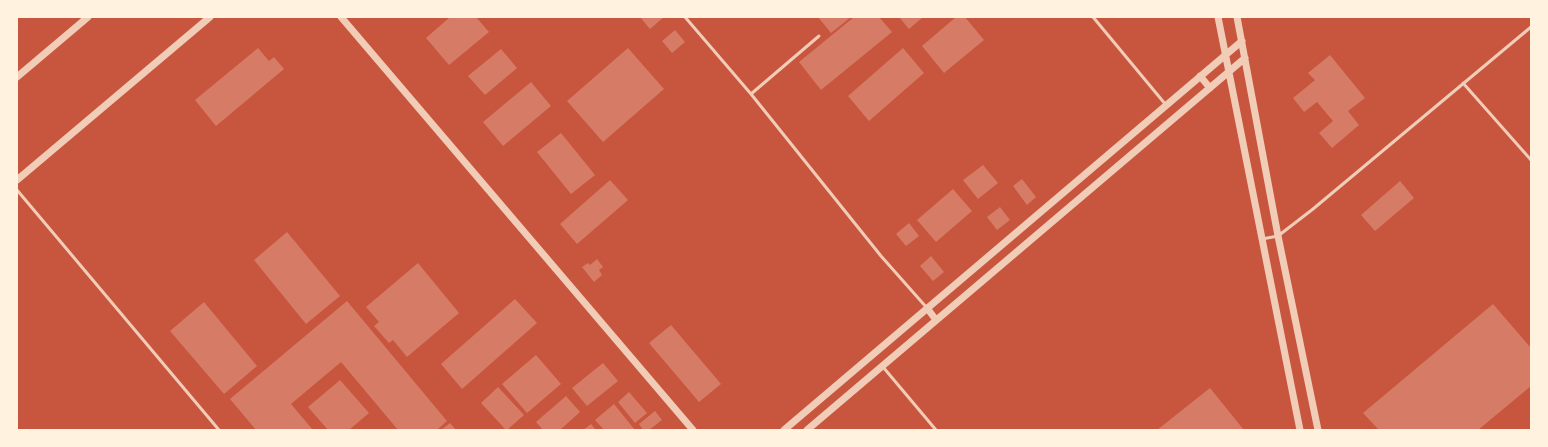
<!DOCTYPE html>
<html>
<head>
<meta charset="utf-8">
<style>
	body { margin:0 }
	#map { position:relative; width:1548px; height:447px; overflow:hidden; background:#c8553d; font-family:Roboto,sans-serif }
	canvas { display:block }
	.frame { position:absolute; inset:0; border:18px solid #fff3e0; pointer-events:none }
</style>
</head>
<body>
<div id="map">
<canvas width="1548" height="447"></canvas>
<div class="frame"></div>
</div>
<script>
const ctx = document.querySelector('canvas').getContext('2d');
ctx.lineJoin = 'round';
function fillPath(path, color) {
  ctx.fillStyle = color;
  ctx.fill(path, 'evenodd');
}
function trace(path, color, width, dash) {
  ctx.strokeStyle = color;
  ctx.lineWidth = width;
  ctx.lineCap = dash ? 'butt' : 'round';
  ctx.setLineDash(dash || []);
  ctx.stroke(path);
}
fillPath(new Path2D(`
	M450,17H476L489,32L449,65L426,38Z
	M640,17H664L650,29Z
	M818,17H851L831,33Z
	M854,17H879L892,32L821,90L799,62Z
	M899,17H923L909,29Z
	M956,17H965L984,40L944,73L922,46Z
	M675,30L685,42L672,53L662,41Z
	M258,48L269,61L274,57L284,69L216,126L195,100Z
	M628,48L664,89L603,142L567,101Z
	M903,48L924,73L869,121L848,96Z
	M501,49L517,68L485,95L468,76Z
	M1330,55L1365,98L1348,111L1359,125L1332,148L1319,133L1333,121L1317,102L1304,112L1293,98L1315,80L1308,73Z
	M531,82L551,106L503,146L483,122Z
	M561,133L595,175L571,194L537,152Z
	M983,165L998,183L978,199L963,180Z
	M1022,179L1036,197L1027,205L1013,186Z
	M610,180L628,200L577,244L560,224Z
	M1400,181L1414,198L1375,231L1361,215Z
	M953,189L972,211L936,242L917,220Z
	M1000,207L1010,220L997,230L987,217Z
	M909,223L919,236L906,246L896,234Z
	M287,232L340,296L306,324L254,260Z
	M931,256L944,272L933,281L920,266Z
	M597,259L603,267L599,270L602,275L594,282L582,267L588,263L590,265Z
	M418,263L459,313L407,357L393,340L389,343L374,326L379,322L366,307Z
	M515,299L537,323L462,389L441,364Z
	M347,301L447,421L437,430H398L341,362L291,404L313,430H256L230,399Z
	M204,302L257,366L224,394L170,331Z
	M1493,304L1531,348V386L1478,430H1379L1363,413Z
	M671,325L721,384L699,402L649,343Z
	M536,355L561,384L527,413L502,384Z
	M603,363L618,381L587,406L572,388Z
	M340,380L369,413L349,430H328L308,407Z
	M498,387L524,415L507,430H506L481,403Z
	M1210,388L1244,430H1157Z
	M629,392L647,413L635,423L618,402Z
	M566,396L580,412L560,430H543L536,422Z
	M614,404L635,430H604L595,420Z
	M655,411L662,420L649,430H643L639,424Z
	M450,423L456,430H441Z
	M591,424L596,430H583Z`), '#d67c66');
trace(new Path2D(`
	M685,17L751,94L881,256L927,308
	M1093,17L1166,105
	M1463,83L1531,160
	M751,94L819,36
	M17,190L219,430
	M1262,239L1278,236L1313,209L1531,27
	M883,367L936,430`), '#f1ccb7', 3);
trace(new Path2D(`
	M341,17L693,430
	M1218,17L1300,430
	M1237,17L1278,236L1318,430
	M1200,76L1210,88
	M17,77L88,17
	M17,180L210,17
	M927,308L936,320
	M784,430L1242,41
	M807,430L1245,58`), '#f1ccb7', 7);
</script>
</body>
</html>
